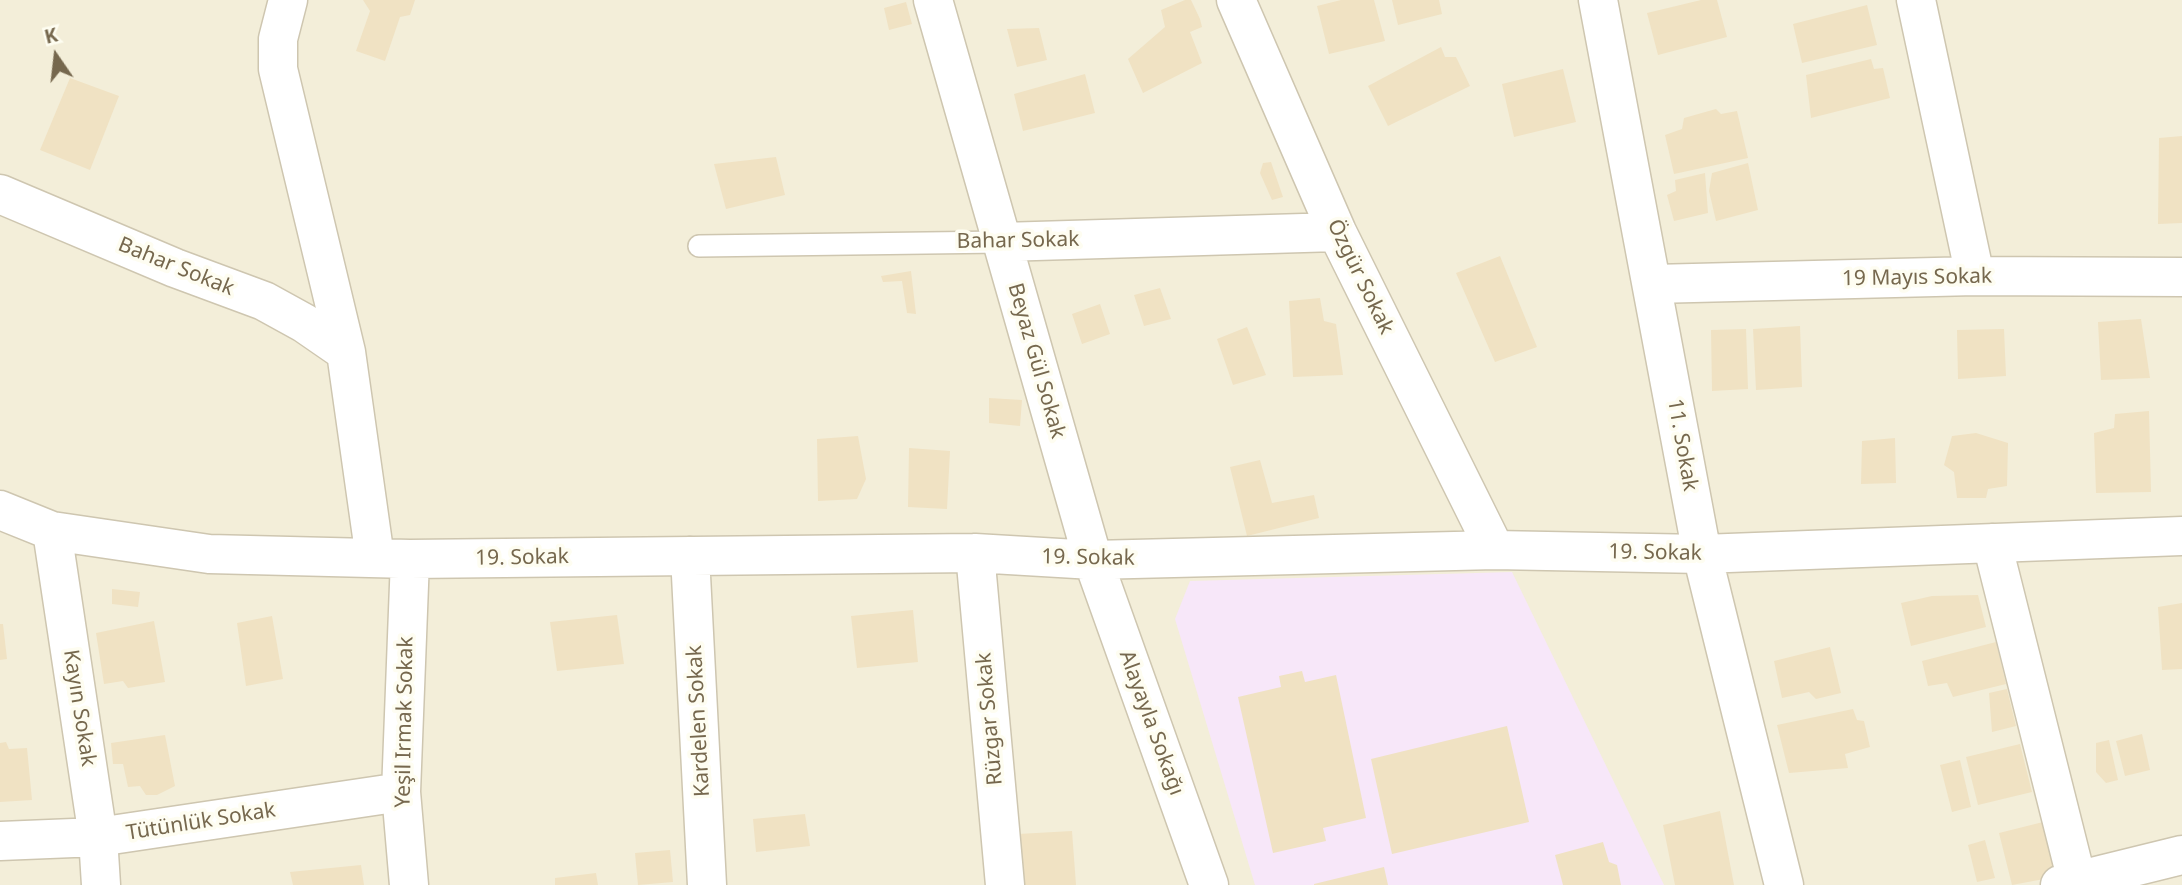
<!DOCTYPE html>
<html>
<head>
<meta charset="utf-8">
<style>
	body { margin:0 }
	#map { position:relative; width:2182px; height:885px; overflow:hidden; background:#fcfaeb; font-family:"Noto Sans",sans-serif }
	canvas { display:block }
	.north { position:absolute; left:21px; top:21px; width:70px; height:70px; -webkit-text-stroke:5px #fefdf1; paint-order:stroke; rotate:346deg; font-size:19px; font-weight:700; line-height:28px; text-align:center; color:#76684e }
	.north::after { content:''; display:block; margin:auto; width:24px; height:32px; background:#76684e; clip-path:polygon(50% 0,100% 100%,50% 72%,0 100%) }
</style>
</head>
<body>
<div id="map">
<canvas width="2182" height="885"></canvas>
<div class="north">K</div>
</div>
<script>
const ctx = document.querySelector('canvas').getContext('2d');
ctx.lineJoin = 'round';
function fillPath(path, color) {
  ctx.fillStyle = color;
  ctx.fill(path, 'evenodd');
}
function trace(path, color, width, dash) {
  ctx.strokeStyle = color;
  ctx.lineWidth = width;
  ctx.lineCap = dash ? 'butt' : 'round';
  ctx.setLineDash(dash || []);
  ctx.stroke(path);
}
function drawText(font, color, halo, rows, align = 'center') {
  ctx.font = font + ' "Noto Sans",sans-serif';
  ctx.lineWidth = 7;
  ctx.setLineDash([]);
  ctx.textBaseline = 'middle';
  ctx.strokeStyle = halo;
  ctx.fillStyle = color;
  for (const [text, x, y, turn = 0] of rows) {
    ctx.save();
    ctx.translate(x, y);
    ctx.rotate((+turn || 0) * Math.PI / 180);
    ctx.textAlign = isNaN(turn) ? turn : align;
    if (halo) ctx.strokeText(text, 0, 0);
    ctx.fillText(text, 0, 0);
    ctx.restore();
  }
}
fillPath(new Path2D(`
	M0,0H2182V885H0Z`), '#f3eed9');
fillPath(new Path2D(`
	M1512,572L1664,885H1255L1175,619L1190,581Z`), '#f7e7f9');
fillPath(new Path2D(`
	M363,0H415L410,15L400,17L385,61L356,51L370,11Z
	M1185,0H1191L1200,19L1202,27L1190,32L1202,63L1143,93L1128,59L1165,27L1161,10Z
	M1341,0H1374L1385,41L1329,54L1317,6Z
	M1392,0H1439L1442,14L1398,25Z
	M1701,0H1717L1727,37L1658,55L1647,13Z
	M906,2L912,24L889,30L884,8Z
	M1867,5L1877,45L1802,63L1793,24Z
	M1039,28L1047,60L1017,67L1007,29Z
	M1441,47L1445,57H1456L1470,86L1388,126L1368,86Z
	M1871,59L1874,69L1883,68L1890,98L1811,118L1806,75Z
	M1563,69L1576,122L1514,137L1502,84Z
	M1085,74L1095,113L1023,131L1014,94Z
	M70,78L119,96L90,170L40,150Z
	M1716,109L1721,114L1737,111L1748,158L1674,174L1665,135L1682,129L1684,118Z
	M2182,136V223L2158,224L2159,138Z
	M776,157L785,195L726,209L714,164Z
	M1271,162L1283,197L1272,200L1260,173L1263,163Z
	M1748,163L1758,210L1716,221L1709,191L1712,173Z
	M1705,173L1708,213L1674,221L1667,195L1676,191L1675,180Z
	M1500,256L1537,347L1495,362L1456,273Z
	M911,271L916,314L907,313L902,281L883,282L881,276Z
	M1160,288L1171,319L1144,326L1134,295Z
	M1320,298L1324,321L1336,324L1343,375L1293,377L1289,301Z
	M1100,304L1110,334L1082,344L1072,314Z
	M2141,319L2150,378L2101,380L2098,322Z
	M1800,326L1802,387L1756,390L1753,329Z
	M1247,327L1266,375L1233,385L1217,339Z
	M1746,329L1748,389L1712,391L1711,330Z
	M2004,329L2006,376L1958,379L1957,330Z
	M989,398L1022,400L1020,426L989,423Z
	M2149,411L2151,492L2096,493L2094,433L2114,428L2115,414Z
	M1976,433L2008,443L2007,486L1988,489L1986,498H1957L1954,472L1944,465L1952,436Z
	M858,436L866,479L857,499L818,501L817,439Z
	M1895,438L1896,483L1861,484L1862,441Z
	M909,448L950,451L947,509L908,507Z
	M1260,460L1272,503L1314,495L1319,518L1247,536L1230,467Z
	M112,589L140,592L138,607L112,604Z
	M1978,595L1986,627L1911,646L1901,603L1932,596Z
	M2182,603V669L2162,670L2158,607Z
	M913,610L918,662L857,668L851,616Z
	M617,615L624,664L557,671L550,622Z
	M272,616L283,679L246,686L237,623Z
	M154,621L165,682L128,688L123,681L104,684L96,633Z
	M0,624H3L7,659L0,660Z
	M1996,642L2006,684L1953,697L1947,683L1928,686L1922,661Z
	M1830,647L1841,693L1816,699L1809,692L1782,698L1774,661Z
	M1302,671L1305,682L1336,675L1366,818L1323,828L1326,841L1273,853L1238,697L1281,687L1279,676Z
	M2007,689L2016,726L1992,732L1989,693Z
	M1853,709L1857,720L1864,721L1870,747L1845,754L1848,768L1789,773L1777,725Z
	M1507,726L1529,822L1392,854L1371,759Z
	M2142,734L2150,770L2125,776L2116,741Z
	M165,735L175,786L157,795H146L140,786L128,787L123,764H113L111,743Z
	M2109,740L2118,780L2106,783L2096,772V743Z
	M6,742L9,749L27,748L32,800L0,802V743Z
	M2020,744L2032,792L1978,805L1966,757Z
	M1960,760L1971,807L1952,812L1940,765Z
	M1720,811L1734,885H1675L1663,825Z
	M805,814L810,846L756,852L753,819Z
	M2047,821L2060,876L2012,885L1999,833Z
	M1072,831L1076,885H1022L1018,834Z
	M1985,840L1995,878L1977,882L1968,845Z
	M1603,842L1609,862L1617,865L1621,885H1563L1555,855Z
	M670,850L673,882L638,885L635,853Z
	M361,865L364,885H293L290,872Z
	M1384,867L1388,885H1314V884Z
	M596,873L598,885H555V878Z`), '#f0e2c3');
const lane = new Path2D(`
	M699,246L1002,242`);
const street = new Path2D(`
	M288,0L278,39V69L346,352L375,558
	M933,0L1093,560L1209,885
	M1236,0L1337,232L1495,550
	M1598,0L1702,554L1784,885
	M1916,0L1975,276
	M0,194L175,268L264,301L304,323L346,352
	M1002,242L1337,232
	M1653,284L1975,276L2182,277
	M0,510L52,531L209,554L410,559L975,553L1093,560L1495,550L1702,554L2182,536
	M52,531L98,837L101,885
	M1992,543L2077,881
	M975,553L1005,885
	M690,556L707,885
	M0,841L98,837L401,792
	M409,885L401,792L410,559
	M2060,885L2182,855`);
trace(lane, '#cec6b0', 24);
trace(street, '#cec6b0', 41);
trace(lane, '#fff', 21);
trace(street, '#fff', 38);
drawText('21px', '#76684e', '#fefdf1', [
	["Bahar Sokak",1018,241,-1],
	["Bahar Sokak",176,267,22],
	["Özgür Sokak",1360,277,64],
	["19 Mayıs Sokak",1917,278,-1],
	["Beyaz Gül Sokak",1036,361,74],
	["11. Sokak",1682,445,80],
	["19. Sokak",1655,553,1],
	["19. Sokak",522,558,-1],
	["19. Sokak",1088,558,1],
	["Kayın Sokak",79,708,81],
	["Rüzgar Sokak",990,719,-95],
	["Kardelen Sokak",699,721,-93],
	["Yeşil Irmak Sokak",405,722,-89],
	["Alayayla Sokağı",1151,723,70],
	["Tütünlük Sokak",201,822,-9]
]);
</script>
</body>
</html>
